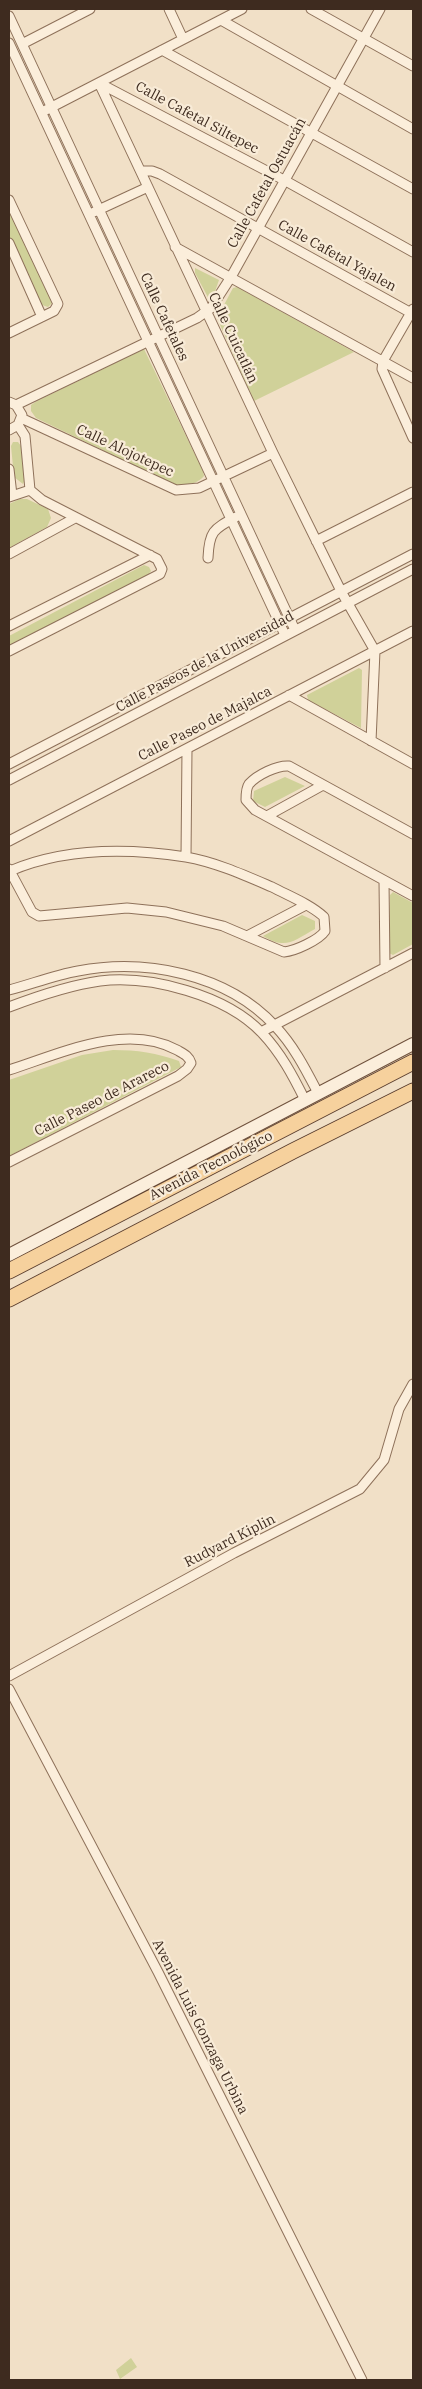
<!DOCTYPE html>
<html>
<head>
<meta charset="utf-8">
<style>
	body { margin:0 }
	#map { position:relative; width:422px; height:2389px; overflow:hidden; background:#f1e0c7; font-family:"IBM Plex Serif",serif }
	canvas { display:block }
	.frame { position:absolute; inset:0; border:10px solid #3e2b1f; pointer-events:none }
</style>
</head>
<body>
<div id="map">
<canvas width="422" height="2389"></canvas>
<div class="frame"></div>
</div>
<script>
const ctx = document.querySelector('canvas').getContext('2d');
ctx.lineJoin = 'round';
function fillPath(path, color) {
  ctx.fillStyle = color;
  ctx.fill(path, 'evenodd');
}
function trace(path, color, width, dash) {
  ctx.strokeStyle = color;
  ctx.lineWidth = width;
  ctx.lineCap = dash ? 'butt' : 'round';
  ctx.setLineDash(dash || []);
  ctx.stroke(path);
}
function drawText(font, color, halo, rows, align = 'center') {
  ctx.font = font + ' "IBM Plex Serif",serif';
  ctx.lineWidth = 4.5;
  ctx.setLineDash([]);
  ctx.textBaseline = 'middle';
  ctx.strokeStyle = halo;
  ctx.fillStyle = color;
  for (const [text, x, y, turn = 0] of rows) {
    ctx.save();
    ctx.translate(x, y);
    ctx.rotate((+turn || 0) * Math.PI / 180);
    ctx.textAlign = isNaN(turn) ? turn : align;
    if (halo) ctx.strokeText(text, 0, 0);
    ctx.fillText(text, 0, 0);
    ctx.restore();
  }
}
fillPath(new Path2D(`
	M9,207L53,302L48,307L42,305L9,237Z
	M195,268L219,280L211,303L195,273Z
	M237,287L354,352L254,401L217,318L233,288Z
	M144,349L203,471L204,476C198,484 184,486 175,485L36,418L31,411V405L37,401Z
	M13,442H18L21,446L26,477L23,484L14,477L11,446Z
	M20,499H27L48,509L51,518L47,527L9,548V504Z
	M144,565L149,567L151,571L148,575L9,649V636Z
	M359,668L362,670L361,728L308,700L307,695Z
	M285,777L305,786L265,807L253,801L254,791Z
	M393,892L413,903V944L393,955L389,953L390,895Z
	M302,915L315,921V929C293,941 286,950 263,936Z
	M113,1050C137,1050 157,1053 179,1061L181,1067L9,1156V1080L82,1055Z
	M131,2358L137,2367L120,2379L116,2370Z`), '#d0d199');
const street = new Path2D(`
	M169,9L183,39
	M311,9L413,66
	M9,16L295,630
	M221,20L413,129
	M9,43L285,635
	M22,44L90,9
	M162,50L413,189
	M99,83L273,453L342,593L375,651L371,741
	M99,83L284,180L413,252
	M46,110L242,9
	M141,171H152L160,174L413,314
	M9,200L58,304L54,311L9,333
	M94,212L148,187
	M9,243L42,317
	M175,247L413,378
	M413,309L383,361L382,369L413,438
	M9,402L16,405L22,415L18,425L9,430
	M16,405L197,318L211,308L231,277L380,9
	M21,418L176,490L199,488L273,453
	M9,469L12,495
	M9,497L30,490
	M316,541L413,492
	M9,554L75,518
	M208,558C209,532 213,529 236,517
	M9,626L150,555
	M9,651L160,574L162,569L157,559L42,500L30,490L25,436L18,425
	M289,695L413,764
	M9,764L413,554
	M9,780L413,569
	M267,816L323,785
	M413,834L289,766C277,765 257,775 249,784C246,788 246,795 246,800L255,810L413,896
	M9,841L413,631
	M186,857L187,749
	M9,869L10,871L32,912L39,916L127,908L166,912L223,926L284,952C295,951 319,940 325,931L324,917C310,904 289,896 272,887C244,875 215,862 186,857C128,848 64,848 10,871
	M384,881L385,968
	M247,936L306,905
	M9,990C32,984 55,975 78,971C146,958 227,974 275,1026C294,1046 306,1070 318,1093
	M9,1007C38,996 70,985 100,981C151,975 226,995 262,1033C281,1053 293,1076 305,1100
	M261,1032L413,953
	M9,1070C59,1054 126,1022 177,1050C184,1054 189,1056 191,1063L187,1069L178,1076L9,1162
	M9,1676L234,1553L360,1489L384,1460L399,1409L413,1384
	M9,1689L158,1972L362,2380`);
const secondary = new Path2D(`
	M9,1255L413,1044`);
const primary = new Path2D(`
	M9,1271L413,1062
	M9,1299L293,1151L413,1091`);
trace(street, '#8e715a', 11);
trace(secondary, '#70523d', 14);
trace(primary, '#5c3f2f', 17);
trace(street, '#fbeedb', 9);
trace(secondary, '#fbeedb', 12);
trace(primary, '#f6d19d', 15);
drawText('14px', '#3e2b1f', '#f8ebd7', [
	["Calle Cafetal Siltepec",197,118,28],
	["Calle Cafetal Ostuacán",267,183,-61],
	["Calle Cafetal Yajalen",337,256,29],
	["Calle Cafetales",164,317,65],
	["Calle Cuicatlán",233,338,65],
	["Calle Alojotepec",125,451,25],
	["Calle Paseos de la Universidad",205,662,-28],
	["Calle Paseo de Majalca",205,724,-27],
	["Calle Paseo de Arareco",102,1099,-27],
	["Avenida Tecnológico",211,1166,-27],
	["Rudyard Kiplin",230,1541,-27],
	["Avenida Luis Gonzaga Urbina",200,2027,63]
]);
</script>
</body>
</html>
